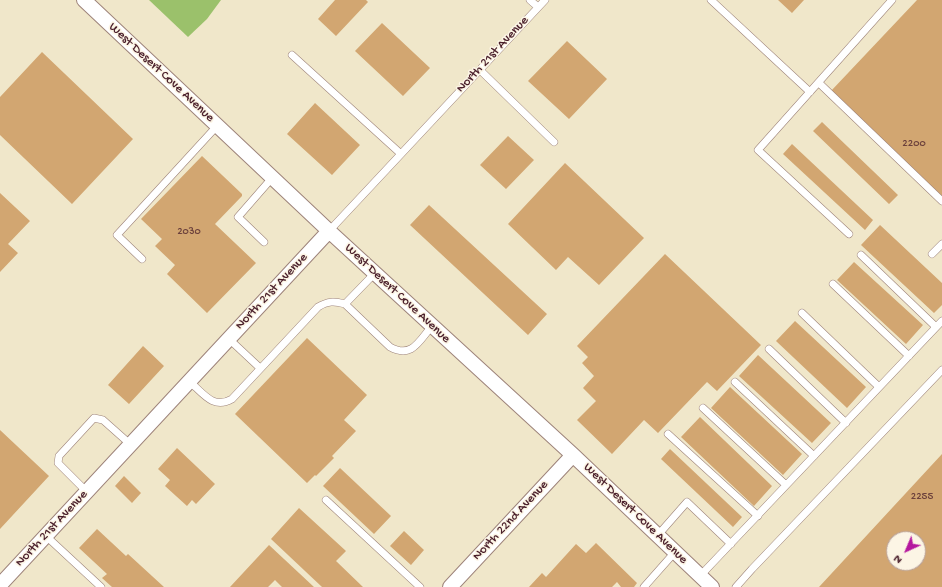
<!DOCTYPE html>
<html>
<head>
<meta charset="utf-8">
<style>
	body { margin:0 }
	#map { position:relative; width:942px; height:587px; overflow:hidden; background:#f0e7ca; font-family:"Gochi Hand",sans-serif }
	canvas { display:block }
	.north { position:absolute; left:886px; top:531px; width:40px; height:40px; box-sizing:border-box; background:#fcf5e5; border:1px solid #b59f9b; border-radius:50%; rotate:224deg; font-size:11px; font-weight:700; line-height:16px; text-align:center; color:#4a1f2b }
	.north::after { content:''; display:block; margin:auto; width:14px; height:18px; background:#b5179e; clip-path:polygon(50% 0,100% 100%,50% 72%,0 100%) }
</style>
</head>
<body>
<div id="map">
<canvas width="942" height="587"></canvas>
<div class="north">N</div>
</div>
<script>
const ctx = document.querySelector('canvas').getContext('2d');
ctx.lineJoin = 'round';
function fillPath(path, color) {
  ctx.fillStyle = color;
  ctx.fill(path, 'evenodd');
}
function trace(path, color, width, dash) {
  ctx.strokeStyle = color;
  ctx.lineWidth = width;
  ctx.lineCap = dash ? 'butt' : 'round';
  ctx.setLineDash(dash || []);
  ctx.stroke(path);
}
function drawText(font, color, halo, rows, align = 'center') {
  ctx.font = font + ' "Gochi Hand",sans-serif';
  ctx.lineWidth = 3;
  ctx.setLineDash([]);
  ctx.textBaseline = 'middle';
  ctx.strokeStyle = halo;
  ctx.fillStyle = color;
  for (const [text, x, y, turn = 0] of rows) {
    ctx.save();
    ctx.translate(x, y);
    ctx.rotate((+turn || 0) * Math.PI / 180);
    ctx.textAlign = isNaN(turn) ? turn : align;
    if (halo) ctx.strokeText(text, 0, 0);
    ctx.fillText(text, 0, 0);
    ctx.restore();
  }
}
fillPath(new Path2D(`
	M149,0H221L207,19L188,37Z`), '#9bc16b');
fillPath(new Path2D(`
	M335,0H366L368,2L336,36L318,19Z
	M778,0H804L792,13Z
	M917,0H942V197L831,91Z
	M382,23L430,68L403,96L355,51Z
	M567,41L607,79L569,119L528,81Z
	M42,52L133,139L72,204L0,135V97Z
	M315,103L360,145L332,175L287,134Z
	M822,122L898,195L889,204L813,131Z
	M508,136L534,160L506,189L480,165Z
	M792,144L873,220L865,230L783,154Z
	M202,156L242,194V196L215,224L256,263L207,313L167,274L175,265L155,246L162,239L141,219Z
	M565,163L644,238L599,285L568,257L556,270L508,224Z
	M0,193L30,221L8,244L18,253L0,272Z
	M429,205L547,314L528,335L410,225Z
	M880,225L942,283V305L934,313L861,245Z
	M665,254L761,345L717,391L707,382L658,433L644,420L612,454L577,420L596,401L583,388L594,376L582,363L588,357L577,346Z
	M854,262L923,325L906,344L837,280Z
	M795,321L866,387L847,408L776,341Z
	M307,338L367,395L344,420L356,431L332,456L334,458L316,476L315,475L307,483L235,414Z
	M143,346L164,366L129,404L108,385Z
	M758,355L831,423L812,443L739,376Z
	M730,387L802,454L783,475L711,408Z
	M700,417L772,486L754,506L681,437Z
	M0,430L49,476L0,529Z
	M177,448L215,484L196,504L192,500L187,506L165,486L170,480L158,469Z
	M670,449L742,517L733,527L661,459Z
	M942,454V587H819ZM894,539H918V563H894Z
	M340,468L391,516L374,534L323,486Z
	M124,476L141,493L132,503L115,486Z
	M299,508L346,551L336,561L363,587H322L271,539Z
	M97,529L126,556L128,554L164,587H112L102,578L107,574L79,548Z
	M404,531L424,550L411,565L390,546Z
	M596,543L637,583L634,587H621L617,582L612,587H529L542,573L546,577L576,544L586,553Z
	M269,545L314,587H282L275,580L268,587H230Z`), '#d2a671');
const lane = new Path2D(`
	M530,0L538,7
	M711,0L810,92
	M292,55L401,154
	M480,70L554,142
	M819,83L942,201
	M329,231L545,0
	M849,234L758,150L892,0
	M264,242L238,217L272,178
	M932,254L942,244
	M861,255L936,327
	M142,259L117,235L217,126
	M833,284L909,356
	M345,304L375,273
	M802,313L879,387
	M229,339L260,368
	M769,349L846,423
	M189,381C203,393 213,410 232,399L318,307C328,301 334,301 345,304L390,347C412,359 419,341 432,326
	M735,382L814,456
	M703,408L786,485
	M668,434L758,516
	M87,492L58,463L59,456L94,418L103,420L130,444
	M326,500L420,587
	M658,535L687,502L731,544
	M46,536L101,587
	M700,576L942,321
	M644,587L675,552
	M736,587L752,569L942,370`);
const street = new Path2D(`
	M84,0L329,231L573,455L712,587
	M0,585L329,231
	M450,587L573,455`);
trace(lane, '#9d837a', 8);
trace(street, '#9d837a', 16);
trace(lane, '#fff', 7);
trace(street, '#fff', 14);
drawText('11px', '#6c413c', null, [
	["2200",914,144],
	["2030",189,232],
	["2255",922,497]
]);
drawText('13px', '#4a1f2b', '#fcf5e5', [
	["North 21st Avenue",493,55,-47],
	["West Desert Cove Avenue",161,73,43],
	["North 21st Avenue",272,292,-47],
	["West Desert Cove Avenue",397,294,43],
	["West Desert Cove Avenue",635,514,44],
	["North 22nd Avenue",511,521,-47],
	["North 21st Avenue",52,529,-47]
]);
</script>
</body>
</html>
